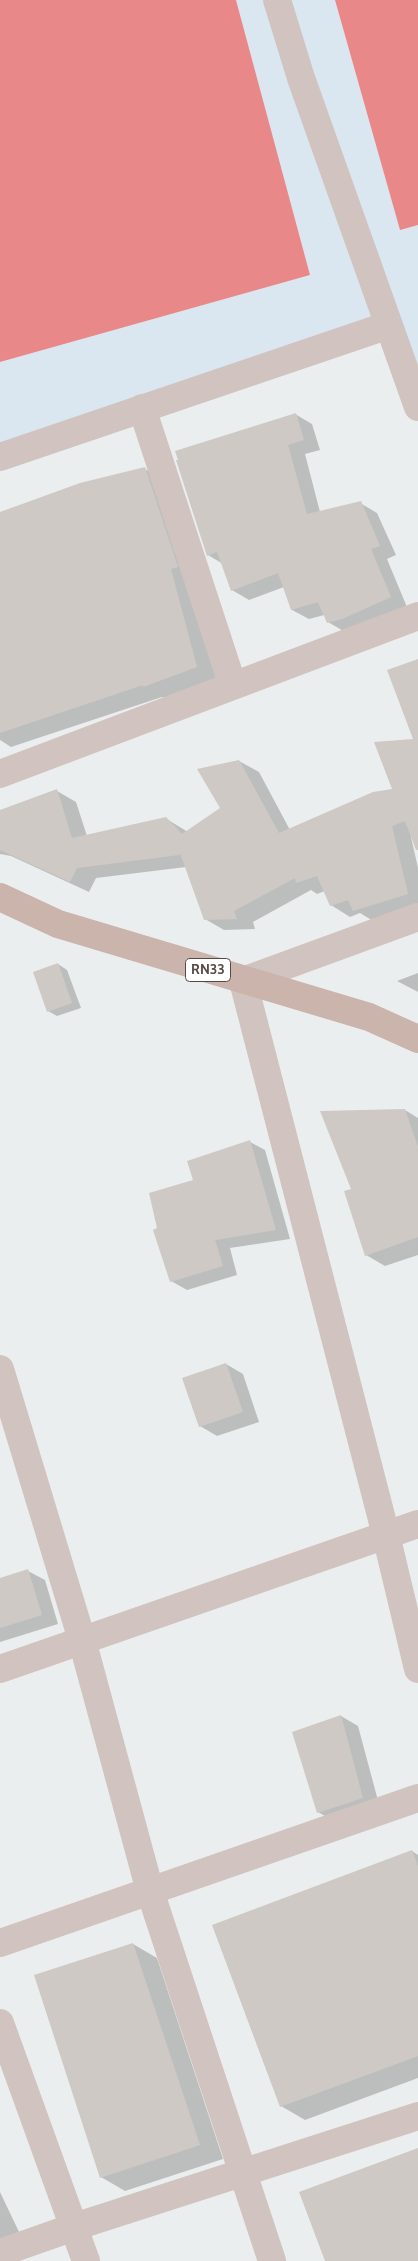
<!DOCTYPE html>
<html>
<head>
<meta charset="utf-8">
<style>
	body { margin:0 }
	canvas { display:block; background:#ebeeee }
</style>
</head>
<body>
<canvas width="418" height="2261"></canvas>
<script>
const ctx = document.querySelector('canvas').getContext('2d');
ctx.lineJoin = 'round';
function fillPath(path, color) {
  ctx.fillStyle = color;
  ctx.fill(path, 'evenodd');
}
function trace(path, color, width, dash) {
  ctx.strokeStyle = color;
  ctx.lineWidth = width;
  ctx.lineCap = dash ? 'butt' : 'round';
  ctx.setLineDash(dash || []);
  ctx.stroke(path);
}
function drawText(font, color, halo, rows, align = 'center') {
  ctx.font = font + ' Cabin,sans-serif';
  ctx.lineWidth = 5;
  ctx.setLineDash([]);
  ctx.textBaseline = 'middle';
  ctx.strokeStyle = halo;
  ctx.fillStyle = color;
  for (const [text, x, y, turn = 0] of rows) {
    ctx.save();
    ctx.translate(x, y);
    ctx.rotate((+turn || 0) * Math.PI / 180);
    ctx.textAlign = isNaN(turn) ? turn : align;
    if (halo) ctx.strokeText(text, 0, 0);
    ctx.fillText(text, 0, 0);
    ctx.restore();
  }
}
fillPath(new Path2D(`
	M236,0H335L400,229L418,225V368L394,319L0,454V362L310,275Z`), '#dbe7f0');
fillPath(new Path2D(`
	M0,0H236L310,275L0,362Z
	M335,0H418V225L400,230Z`), '#e88889');
fillPath(new Path2D(`
	M295,414L312,424L320,450L305,454L320,512L360,503L377,513L396,555L387,559L407,607L345,632L328,622L324,615L309,619L292,610L284,587L249,600L232,590L223,564L208,555Z
	M145,469L165,481L217,679L164,698L162,697L11,747L0,740V514Z
	M418,661V834L411,837L418,868V907L373,921L360,913L350,917L331,905L325,891L317,894L311,890L253,922L255,929L224,930L205,919L186,867L96,878L89,892L11,856L0,854V811L57,791L76,802L87,836L165,818L188,832L222,808L239,761L259,772L290,830L394,790L415,740Z
	M58,964L67,970L81,1008L57,1016L48,1011Z
	M418,973V992L397,981Z
	M405,1110L418,1118V1255L385,1266L366,1255L352,1190Z
	M250,1142L265,1150L290,1239L230,1248L237,1275L187,1290L171,1281L159,1228L194,1181Z
	M226,1364L243,1374L259,1422L217,1436L200,1426Z
	M28,1571L45,1580L58,1624L0,1642V1579Z
	M341,1716L358,1726L380,1808L335,1822L318,1812L294,1733Z
	M412,1851L418,1855V2078L305,2120L281,2106Z
	M133,1944L157,1958L223,2159L125,2191L101,2177Z
	M0,2192L21,2236L0,2245Z`), '#0003');
fillPath(new Path2D(`
	M296,413L304,440L288,445L307,514L361,501L380,546L371,549L391,597L342,619L327,623L318,602L291,610L278,573L231,591L217,552L207,556L176,460H178L175,451Z
	M145,467L178,567L171,569L197,667L143,687V685L0,733V512L80,483Z
	M418,659V850H416L405,821L392,826L408,894L353,911L348,900L330,906L317,876L296,883L295,878L234,911L237,919L204,920L180,853L179,855L77,868L70,882L0,850V810L57,789L72,838L166,817L182,834L220,808L197,769L239,760L279,833L373,792L392,789L374,742L413,739L387,670Z
	M58,963L72,1003L47,1012L33,972Z
	M405,1109L418,1147V1237L365,1256L344,1191L351,1189L320,1111Z
	M250,1140L276,1230L215,1240L223,1266L170,1282L153,1230L157,1228L149,1193L193,1180L187,1161Z
	M226,1363L243,1412L199,1427L182,1378Z
	M28,1569L42,1615L0,1628V1578Z
	M341,1715L363,1798L317,1813L292,1732Z
	M412,1850L418,1866V2056L280,2107L212,1925Z
	M133,1943L200,2145L100,2178L34,1975Z
	M418,2148V2261H325L299,2192Z`), '#cec9c5');
trace(new Path2D(`
	M277,0L301,78L418,407
	M142,408L233,686
	M0,457L389,325
	M0,774L418,616
	M418,917L243,981L386,1535L418,1669
	M0,1369L82,1640L150,1891L272,2261
	M0,1669L418,1524
	M0,1943L418,1798
	M0,2023L86,2261
	M0,2253L74,2227L418,2116`), '#d1c3bf', 28);
trace(new Path2D(`
	M0,897L58,924L369,1017L418,1039`), '#cab4ab', 28);
for (const [x, y, w] of [
	[208,970,45]
]) {
  const box = new Path2D();
  box.roundRect(x - w / 2, y - 11.5, w, 23, 4);
  ctx.fillStyle = '#fff';
  ctx.fill(box);
  trace(box, '#584945', 1);
}
drawText('bold 14px', '#584945', null, [
	["RN33",208,970]
]);
</script>
</body>
</html>
